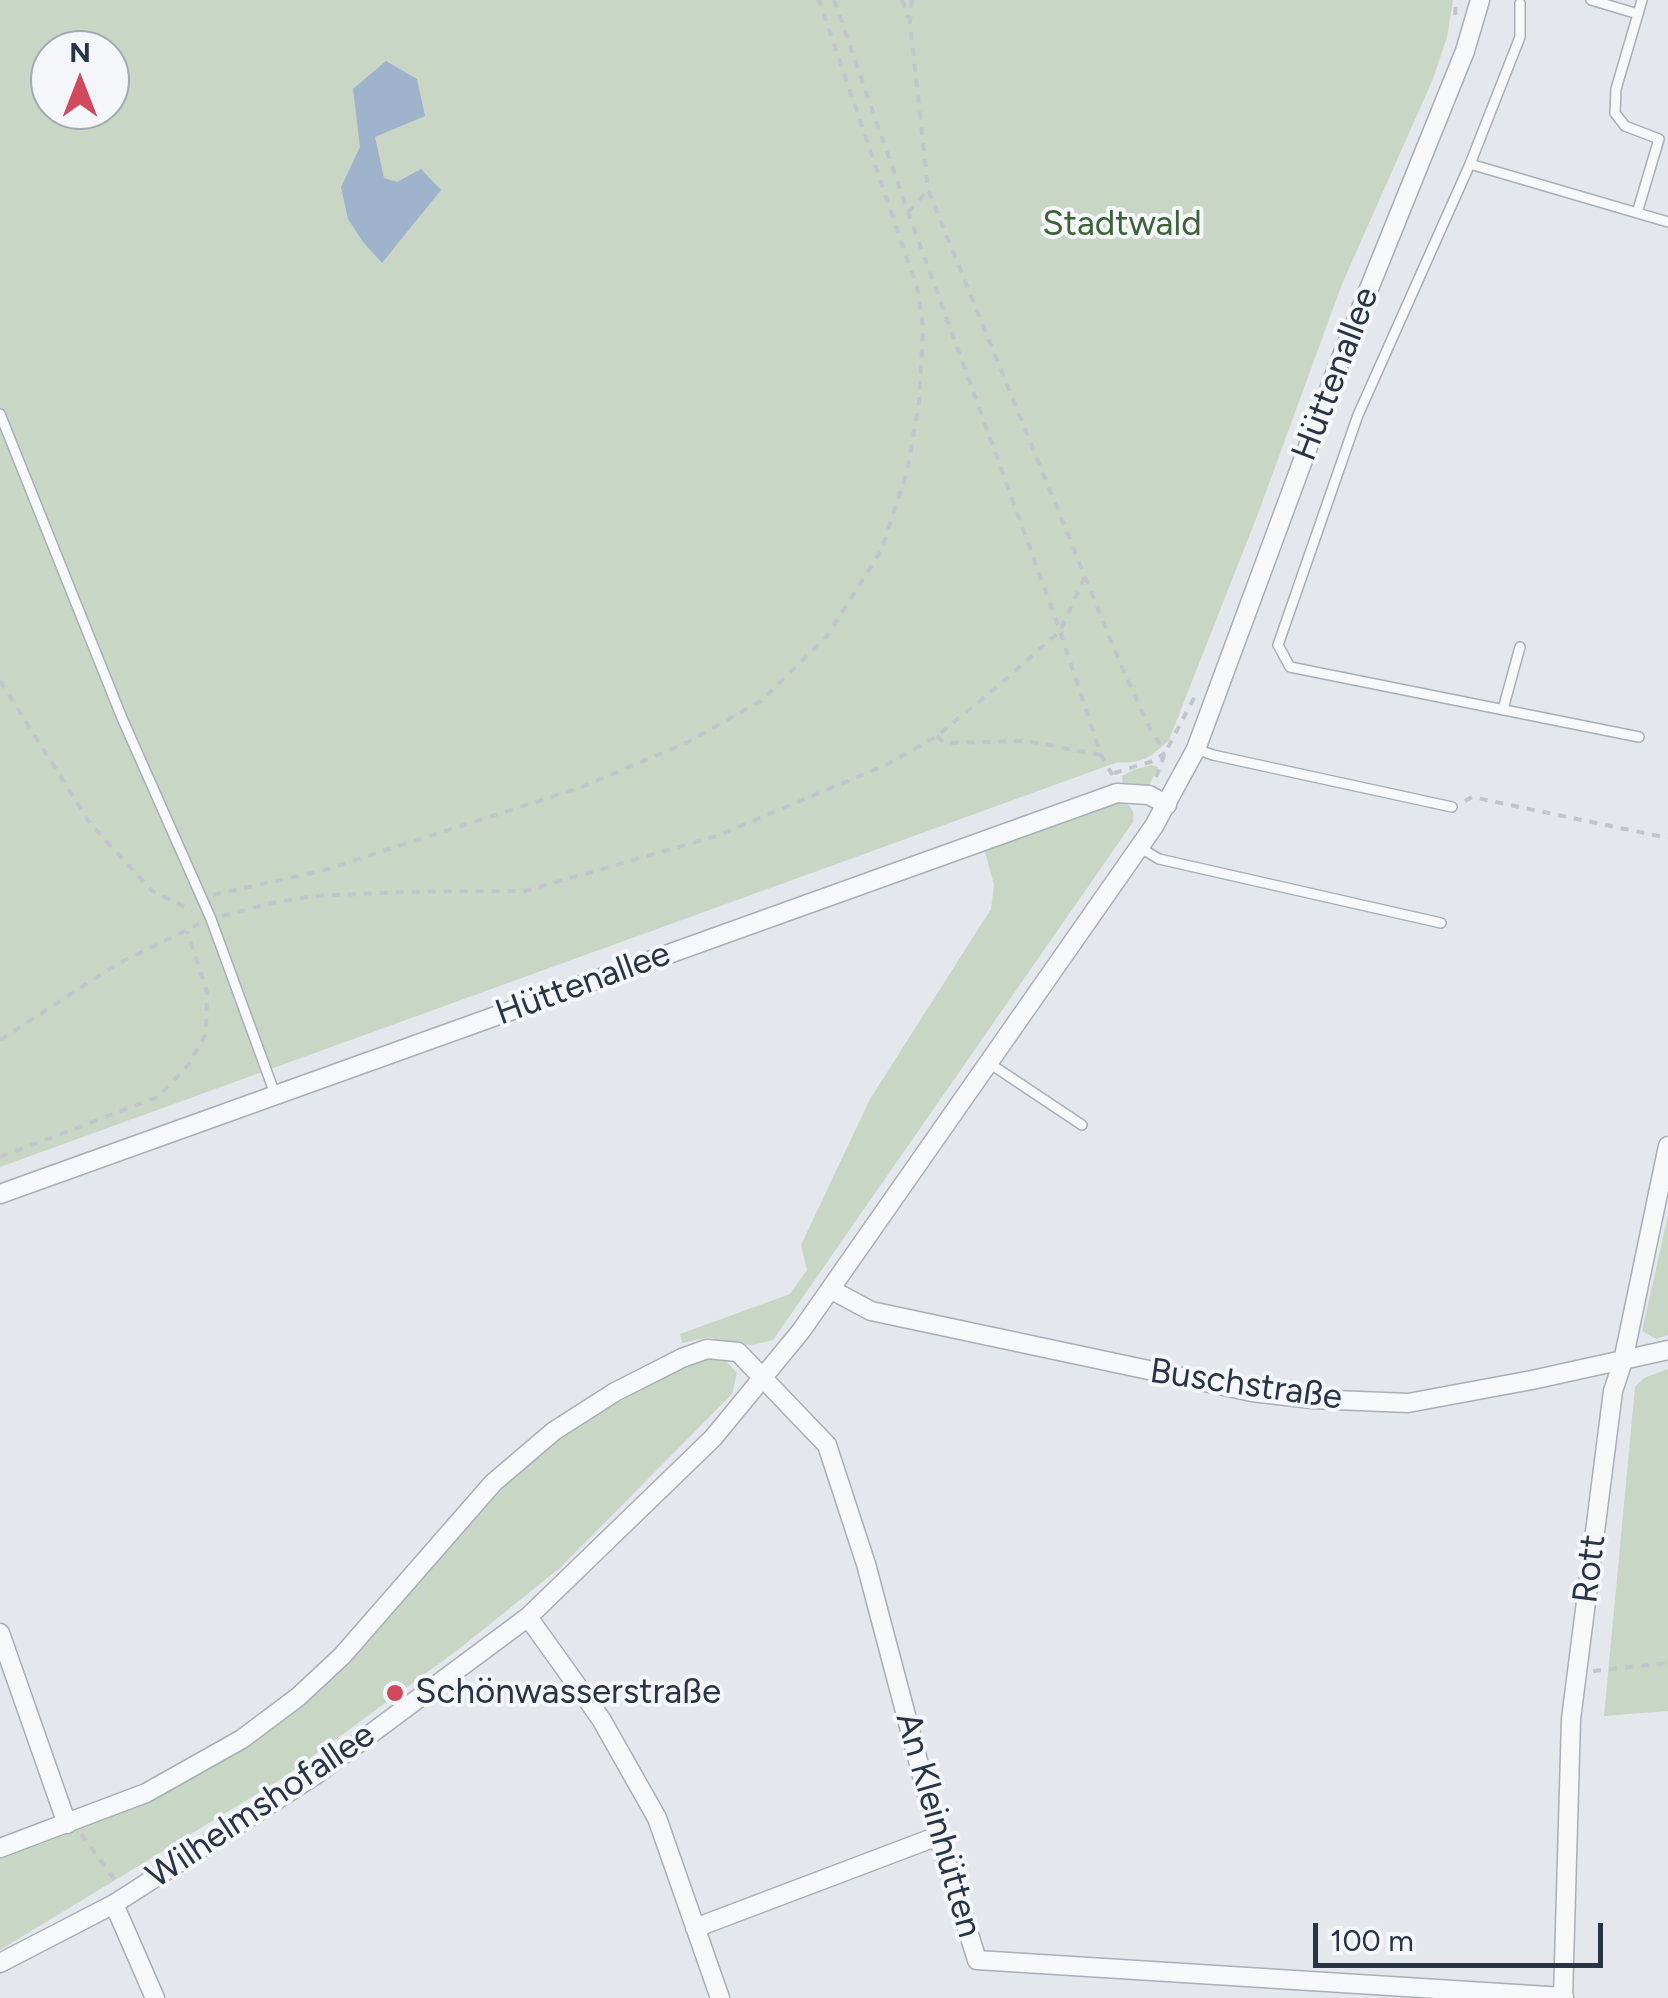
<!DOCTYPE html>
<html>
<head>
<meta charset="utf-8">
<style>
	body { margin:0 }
	#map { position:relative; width:1668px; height:1998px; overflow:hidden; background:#e4e7ec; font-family:Figtree,sans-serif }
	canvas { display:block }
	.north { position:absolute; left:30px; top:30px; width:100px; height:100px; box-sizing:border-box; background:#f4f6f9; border:2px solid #a4a8b1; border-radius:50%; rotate:0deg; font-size:28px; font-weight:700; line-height:40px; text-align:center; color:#2b3445 }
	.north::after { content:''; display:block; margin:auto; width:35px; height:45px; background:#d1495b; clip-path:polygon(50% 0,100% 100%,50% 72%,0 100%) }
	.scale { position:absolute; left:1313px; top:1923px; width:290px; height:45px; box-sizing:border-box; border:5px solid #2b3445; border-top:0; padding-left:12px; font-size:30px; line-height:35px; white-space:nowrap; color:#2b3445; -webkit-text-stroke:8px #f4f6f9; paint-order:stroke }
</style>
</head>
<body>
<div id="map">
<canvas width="1668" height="1998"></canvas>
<div class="north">N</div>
<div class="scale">100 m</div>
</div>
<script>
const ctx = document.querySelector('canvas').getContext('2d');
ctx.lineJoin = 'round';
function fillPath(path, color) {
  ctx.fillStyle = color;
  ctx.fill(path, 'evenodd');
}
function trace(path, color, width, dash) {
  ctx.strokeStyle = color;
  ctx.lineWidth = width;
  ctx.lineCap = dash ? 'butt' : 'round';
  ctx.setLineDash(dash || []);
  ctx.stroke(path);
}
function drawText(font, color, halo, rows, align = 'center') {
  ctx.font = font + ' Figtree,sans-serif';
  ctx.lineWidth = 8;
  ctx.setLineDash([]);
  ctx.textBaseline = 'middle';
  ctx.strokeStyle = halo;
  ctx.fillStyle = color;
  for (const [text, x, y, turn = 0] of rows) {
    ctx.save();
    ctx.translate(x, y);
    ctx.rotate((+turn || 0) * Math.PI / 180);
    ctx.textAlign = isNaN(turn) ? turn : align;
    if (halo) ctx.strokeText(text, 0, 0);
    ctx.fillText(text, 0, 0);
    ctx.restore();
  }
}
fillPath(new Path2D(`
	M0,0H1453L1447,37L1433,79L1342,284L1259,511L1169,740C1153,755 1142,765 1118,762L0,1167ZM50,50H110V110H50Z
	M1151,765L1158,767L1149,785L1123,783L1122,776L1133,770Z
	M1115,800C1128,802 1136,808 1133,822L773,1340L752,1345L725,1342L709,1337L682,1343L680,1334L790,1294L807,1270L801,1245L870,1099L991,909L994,885L984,848Z
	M1668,1215V1335L1656,1339L1642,1331Z
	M706,1359H724L737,1373L732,1394L561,1567L459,1649L283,1778L0,1950V1856L123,1812L242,1748L537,1455L599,1413L669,1375Z
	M1668,1369V1711L1604,1716L1635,1387L1644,1378Z`), '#c9d6c5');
fillPath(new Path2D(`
	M386,61L417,79L425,116L375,137L384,178L397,182L421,169L441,190L382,263L363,242L348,219L341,187L360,147L353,89Z`), '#9fb4cc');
const service = new Path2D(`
	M1591,0L1638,14L1642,0
	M1520,3V37L1470,164L1668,222
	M1470,164L1358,415L1278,645L1290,667L1639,737
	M1637,213L1659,139L1625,126L1615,113L1616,89L1638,14
	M0,414L122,718L211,919L275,1094
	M1503,709L1520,647
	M1196,749L1213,755L1452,807
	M1139,847L1159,859L1441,923
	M989,1063L1082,1125`);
const minor = new Path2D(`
	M0,1194L1117,793L1149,795L1167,805
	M830,1289L871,1311L1252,1392L1312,1399L1408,1403L1532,1380L1668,1350
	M528,1617L601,1719L657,1818L720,1998
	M0,1633L67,1824
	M0,1848L146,1793L242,1739L298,1697L342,1656L493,1483L554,1431L615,1392L682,1358L707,1349L738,1352L827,1445L866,1564L938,1836L977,1960L1564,1997
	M114,1904L155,1998
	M695,1928L938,1836
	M0,1963L114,1904L314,1776L528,1617L713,1438L801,1331L1154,826L1196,749L1339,363L1465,51L1480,0
	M1563,1998L1571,1719L1613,1391L1623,1361L1668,1146`);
trace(service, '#a9aeb7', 12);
trace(minor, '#a9aeb7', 21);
trace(new Path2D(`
	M834,0L908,212L1060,631L1101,755L1113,776
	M902,0L908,18
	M912,0L910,22L928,190L1120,663L1149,727L1164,751
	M1455,15L1456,0
	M908,212L928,190
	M0,681L90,823L152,891L192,910
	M937,736L944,743L1027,741L1101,755
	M1114,773L1153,761L1165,753
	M1156,777L1165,753L1195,696
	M1465,801L1472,797L1668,838
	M213,895L321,871L579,788L686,743L761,701L827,636L881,551L907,472L919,402L923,329L918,291L819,0
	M222,916L276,902L314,896L404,892L525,891L717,836L888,764L937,736L998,686L1060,631L1085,576
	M0,1040L117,964L199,924
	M0,1157L158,1097L189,1064L206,1034L207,992L187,931
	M1593,1671L1668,1663
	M81,1834L117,1883`), '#c2c5cb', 4, [8, 8]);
trace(service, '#f7f8fa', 9);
trace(minor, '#f7f8fa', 18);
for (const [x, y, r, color] of [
	[395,1693,10,"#d1495b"]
]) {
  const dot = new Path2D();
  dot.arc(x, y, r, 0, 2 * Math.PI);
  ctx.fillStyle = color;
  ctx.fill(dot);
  trace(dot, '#f4f6f9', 4);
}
drawText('35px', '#3f6138', '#f4f6f9', [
	["Stadtwald",1122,225]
]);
drawText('35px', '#2b3445', '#f4f6f9', [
	["Hüttenallee",1336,374,-69],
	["Hüttenallee",583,984,-20],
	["Buschstraße",1246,1385,8],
	["Rott",1590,1569,-83],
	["Wilhelmshofallee",261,1806,-34],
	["An Kleinhütten",938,1825,74]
]);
drawText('35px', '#2b3445', '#f4f6f9', [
	["Schönwasserstraße",415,1693]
], 'left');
</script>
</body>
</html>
